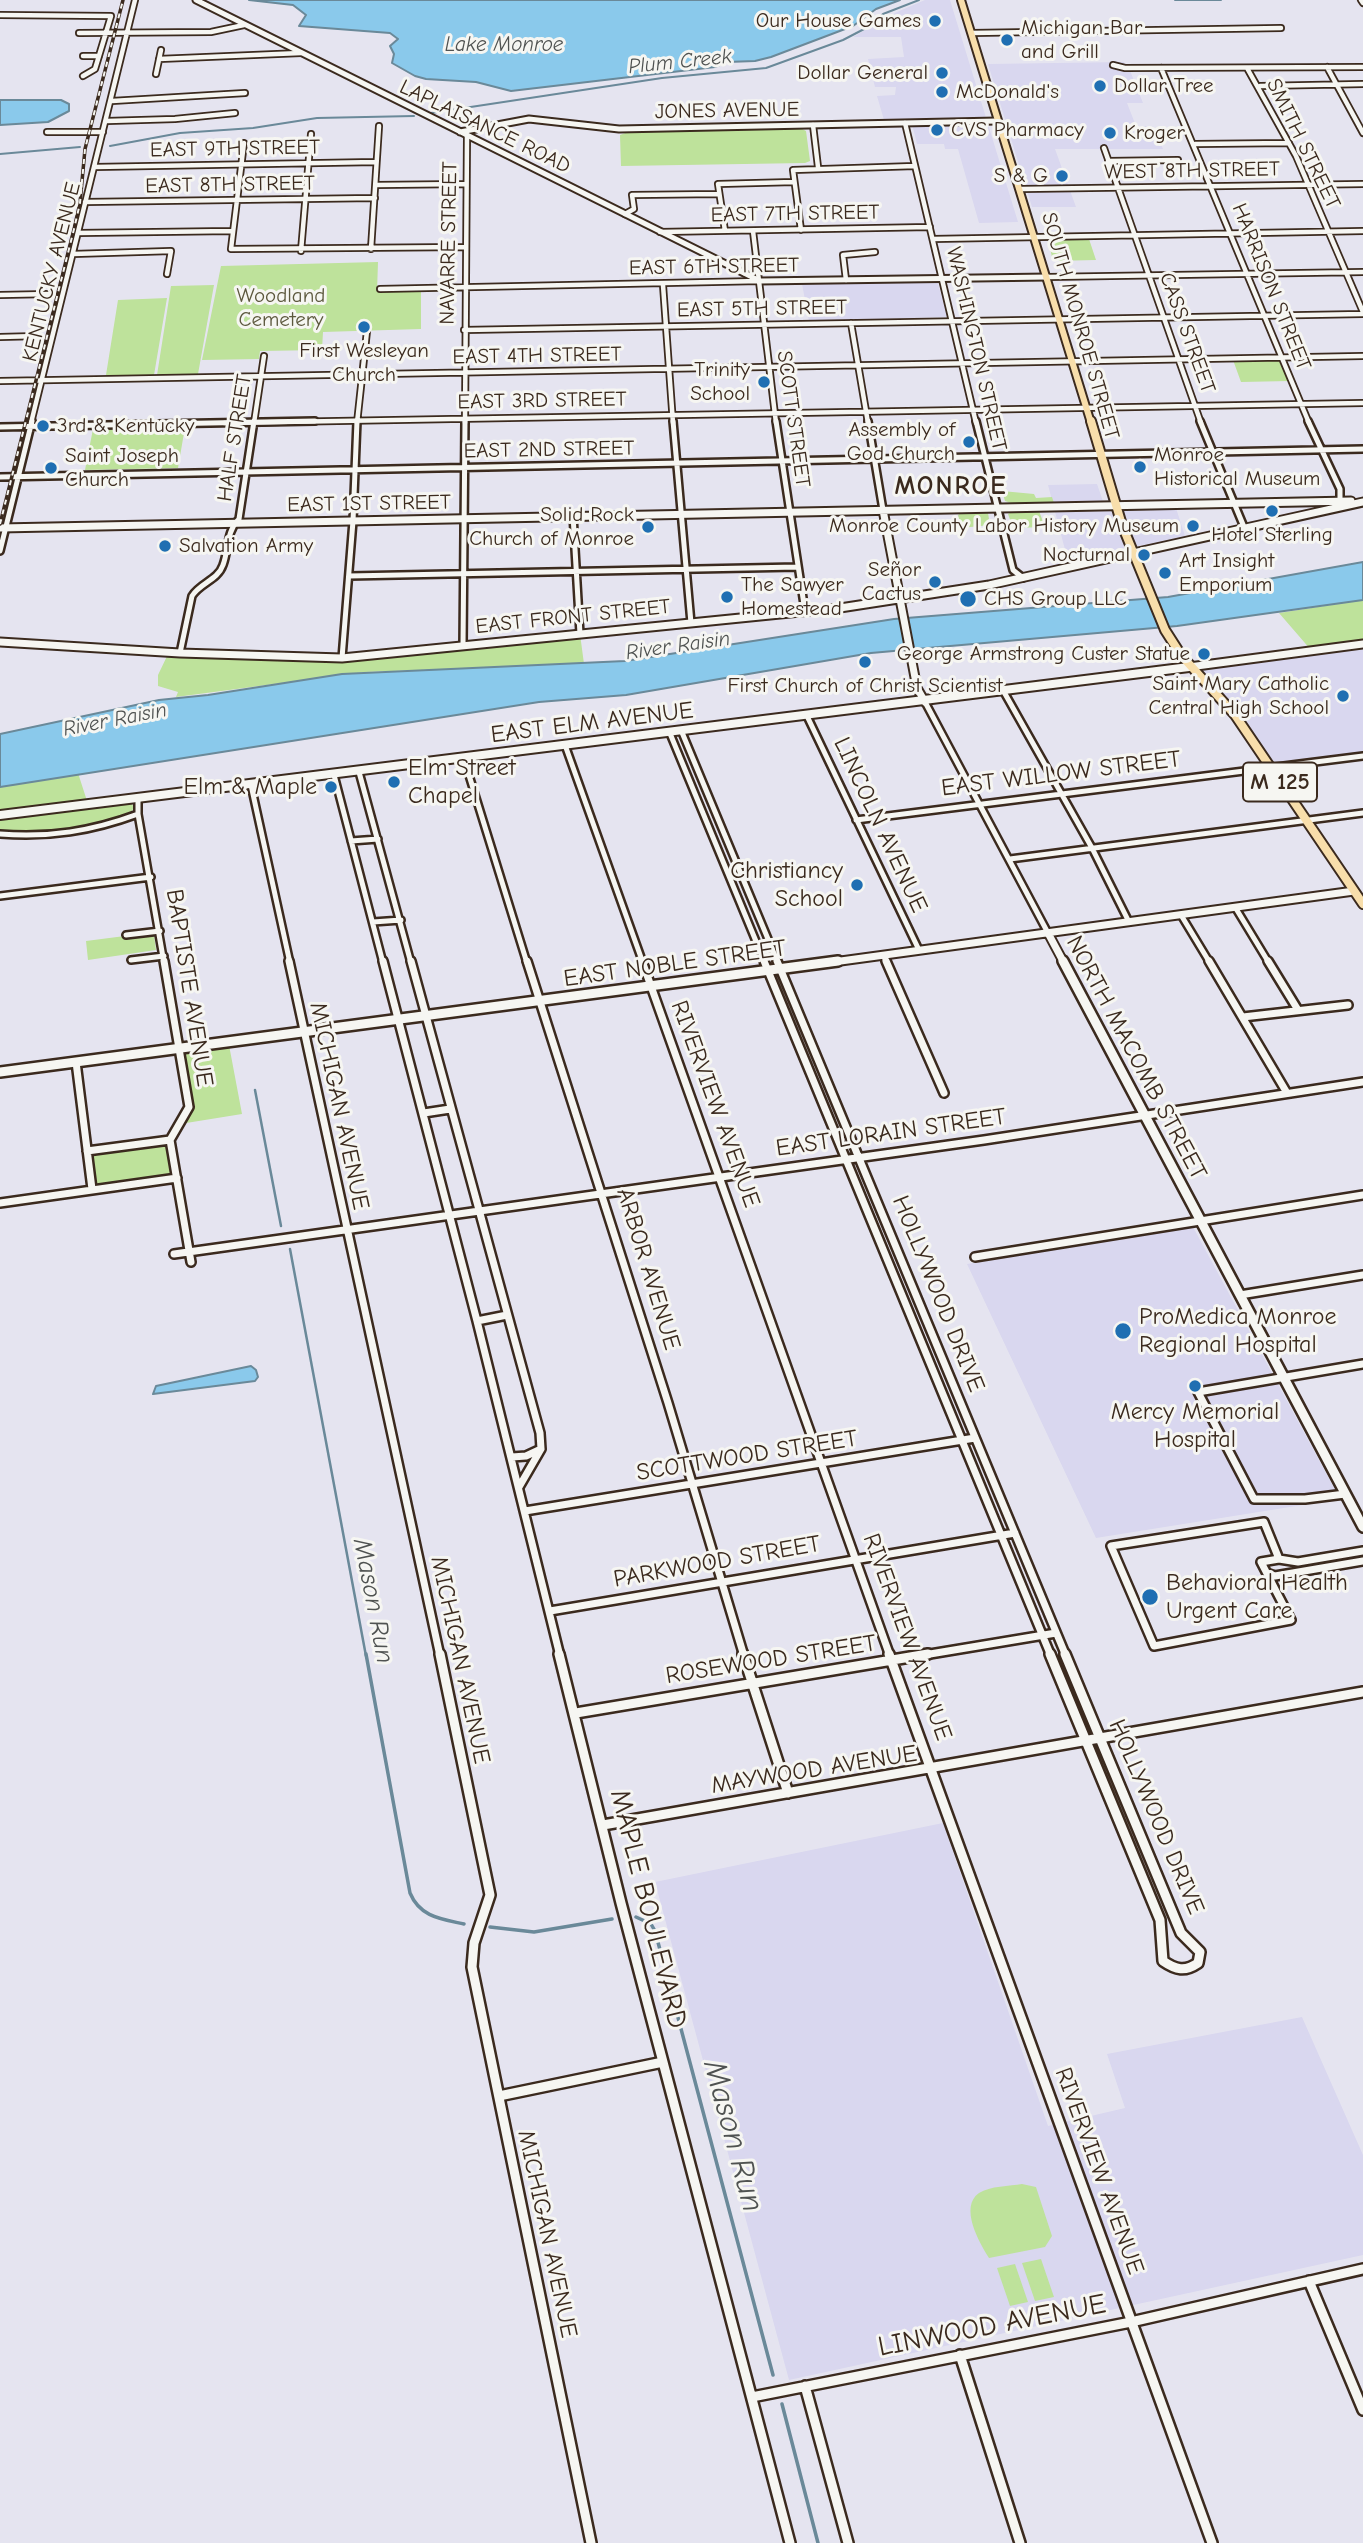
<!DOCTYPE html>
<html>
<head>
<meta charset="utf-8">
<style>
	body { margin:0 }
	canvas { display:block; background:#e5e4f0 }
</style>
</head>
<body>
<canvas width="1363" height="2543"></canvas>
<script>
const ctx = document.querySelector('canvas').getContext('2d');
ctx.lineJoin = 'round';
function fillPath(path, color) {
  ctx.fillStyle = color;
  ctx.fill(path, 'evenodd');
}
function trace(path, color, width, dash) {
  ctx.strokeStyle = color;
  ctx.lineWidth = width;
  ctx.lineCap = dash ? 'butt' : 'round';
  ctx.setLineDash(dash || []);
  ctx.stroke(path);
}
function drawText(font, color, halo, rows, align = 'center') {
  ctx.font = font + ' "Comic Neue",sans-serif';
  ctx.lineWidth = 6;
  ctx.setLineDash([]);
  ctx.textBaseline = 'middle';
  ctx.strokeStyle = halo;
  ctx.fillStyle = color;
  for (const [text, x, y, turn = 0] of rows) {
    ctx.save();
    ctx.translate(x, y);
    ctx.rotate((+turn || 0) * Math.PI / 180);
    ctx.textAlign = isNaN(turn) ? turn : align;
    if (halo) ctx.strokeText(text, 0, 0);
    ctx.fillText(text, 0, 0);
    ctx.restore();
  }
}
fillPath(new Path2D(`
	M925,0H950L1018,222L979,223L958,149H945L944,144H917L911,120H884L877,96L895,95L896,87H875L868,59L904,57L901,37H853L897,12Z
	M1124,62L1125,68H1129L1143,103H1127L1136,126H1153L1163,149H1055L1076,207H1032L988,64Z
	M937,280L947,317L809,321L802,284Z
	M1097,484L1106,510L1176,508L1185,536L1068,561L1048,485Z
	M1363,644V756L1271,768L1240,722L1189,667Z
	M1193,1227L1340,1499L1096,1538L967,1264Z
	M943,1823L1048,2126L1125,2108L1107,2054L1302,2017L1363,2155V2255L789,2380L655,1882Z`), '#d9d7ef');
fillPath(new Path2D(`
	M800,128L806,131L810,161L805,163L621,166L620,135L628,132Z
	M1089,239L1096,260L1053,261L1048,240Z
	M378,262L377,292L421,291V329L323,332L322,350L260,351L259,359L202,360L221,266Z
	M214,285L198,374L157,375L171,286Z
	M167,298L154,375H106L118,300Z
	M1233,360H1278L1282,363L1290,381L1241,382Z
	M185,427L178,468L85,470L93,429Z
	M1002,491L1034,494L1036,498L1052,497L1054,503L1014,504L1005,501Z
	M1039,511L1045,527L1013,528L1008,514L1012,512Z
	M961,512H985L988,513L990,525L961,528L958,515Z
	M1363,600V644L1311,650L1279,613Z
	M580,634L584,664L365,672L176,697L178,692L158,686V675L169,652L342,658Z
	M78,773L88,804L0,815V787Z
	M131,803L134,807L132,811C90,828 46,839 0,831V819Z
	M148,933L154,935L156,950L88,960L86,941Z
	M229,1045L242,1114L180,1124L190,1098L184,1053L190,1049Z
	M164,1144L169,1150L172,1171L165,1177L104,1186L97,1183L92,1158L94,1155Z
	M1022,2184L1036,2187L1052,2236L1045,2247L989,2258C979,2242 959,2207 979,2193C990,2186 1010,2186 1022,2184Z
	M1041,2259L1054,2297L1035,2301L1022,2263Z
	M1015,2264L1028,2302L1010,2306L997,2268Z`), '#bee29b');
const water = new Path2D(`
	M249,0H900L876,9L853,26L771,57L755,61L727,62L715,67L511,91L476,82L426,79L415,76L392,63L394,54L390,46L398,39L390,33L299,26L306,15L293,5Z
	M0,100H61L69,104V111L48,122L0,125Z
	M1363,562V600L1177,626L871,653L626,695L539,702L0,787V734L159,700L208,695L342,674L625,661L894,619L1168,597Z
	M251,1366L256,1370L258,1377L255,1381L153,1394L156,1386Z`);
fillPath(water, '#8ac9eb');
trace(water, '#6a8999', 2);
trace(new Path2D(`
	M1175,0H1221
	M431,113L662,78L766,68L843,40L868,27L883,14L919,0
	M110,146L180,133L253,128L317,118L414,116
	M0,154L80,147`), '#6a8999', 2);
trace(new Path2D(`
	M255,1090L281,1226
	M290,1249L366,1656`), '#6a8999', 2.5);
trace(new Path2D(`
	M366,1654L410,1893C420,1917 441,1919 464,1924
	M636,1917L651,1924L655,1931L773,2375
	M490,1927L534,1932L612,1919
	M782,2404L818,2543`), '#6a8999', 3.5);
const minorFar3 = new Path2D(`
	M1361,0L1363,3
	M0,15L111,16L95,69L83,76
	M79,33L211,32L244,25
	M972,33L1281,28
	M83,56H99
	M159,59L301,53
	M1113,65L1125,68L1363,67
	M1327,67L1363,133
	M1161,68L1309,423
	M1247,68L1296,156L1363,312
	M156,74L161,50
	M1260,86L1363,84
	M112,101L245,93
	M107,121L175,119L235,113
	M905,123L976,423
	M813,125L818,167
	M47,132H103
	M244,143L231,249L465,247
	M1195,144L1289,143
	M1104,148L1201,423
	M1108,161L1178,160
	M95,167L376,162
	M376,185L466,184
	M1022,189L1363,184
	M85,202L375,198
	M625,214L634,209L632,195L718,194
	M801,230L793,170L915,166
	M725,231L718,184L794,182
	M753,231L776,423
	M660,232L930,227
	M78,233L232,231
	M933,239L1363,231
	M371,249L379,126
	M301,251L311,134
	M73,254L171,251L167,274
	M1048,277L1363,272
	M846,280L843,255L875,252
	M663,285L673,423
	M380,289L760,281
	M0,295L50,294
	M851,323L868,423
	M464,330L1363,314
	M0,337L38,336
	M0,381L1363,356
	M31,423L135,0
	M224,423L1363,403
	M254,423L264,356
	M357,423L367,331
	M465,423L467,136`);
const minorFar2 = new Path2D(`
	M673,421L691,623
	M776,421L805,611
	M868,421L883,510
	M976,421L1013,570L1023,578
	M1200,421L1244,527
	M1308,421L1340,489V501L1335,505
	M0,427L315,421
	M0,477L1363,449
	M573,515L580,634
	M0,551L32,421
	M349,576L797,567
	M463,646L465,421
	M180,653L192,596C200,583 218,580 223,565C229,549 226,532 239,519L254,421
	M342,658L353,521L357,421
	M1004,692L1092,848L1129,922
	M925,702L1048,933
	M807,716L919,950
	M681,730L778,963
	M669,731L765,963
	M565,745L643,963
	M464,759L527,963
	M359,772L411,963
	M334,775L383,963
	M251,785L290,963
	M138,798V814L164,963
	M856,820L1363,756
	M0,834C49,838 92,831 138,814
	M351,841L378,839
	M1010,859L1363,813
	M0,896L151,877
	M1235,907L1269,963
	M1181,915L1210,963
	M373,922L401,920
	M126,935L160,931
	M883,955L887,963
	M131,960L164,956`);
const minorFar1 = new Path2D(`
	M164,961L189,1107L170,1140L191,1262
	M289,961L440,1656
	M383,961L477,1321L560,1656
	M411,961L540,1433L541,1449L519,1487
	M527,961L668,1403L744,1656
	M642,961L890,1656
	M764,961L1051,1656
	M777,961L1066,1656
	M886,961L944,1093
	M1209,961L1287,1093
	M1268,961L1298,1010
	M1243,1017L1348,1005
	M76,1062L92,1189
	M424,1113L450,1109
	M87,1151L170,1140
	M0,1203L177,1178
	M174,1254L984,1140L1363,1082
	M975,1257L1363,1195
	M1240,1295L1363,1275
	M477,1321L507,1315
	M512,1457L526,1456L541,1449
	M1345,1494L1305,1499H1254L1198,1392L1363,1364
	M525,1511L975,1438
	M1264,1522L1279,1559L1261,1562L1291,1620L1154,1646L1111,1546Z
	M1279,1559L1298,1562L1363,1551
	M1267,1573L1275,1576L1363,1561
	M550,1611L1015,1533
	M918,1656L1056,1633`);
const minor = new Path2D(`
	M440,1654L490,1895L474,1943L472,1967L591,2543
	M559,1654L621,1903L790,2543
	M743,1654L788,1793
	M889,1654L1212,2543
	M1050,1654L1160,1920L1163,1961C1176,1970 1185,1972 1198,1963L1200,1952L1181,1933L1065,1654
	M576,1713L928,1654
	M603,1825L1363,1692
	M499,2096L663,2062
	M1309,2281L1363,2410
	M960,2355L1020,2543
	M805,2386L848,2543
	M752,2397L1131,2322L1363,2269`);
const tertiaryFar2 = new Path2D(`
	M196,0L760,281L1048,277
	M460,132L529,119L619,129L997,121`);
const tertiaryFar1 = new Path2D(`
	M883,510L917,688L925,702
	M0,528L1351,501
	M0,642L180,653L342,658L840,608L989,585L1363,502
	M1189,667L1363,644
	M1048,933L1064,963
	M826,963L1354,891`);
const tertiary = new Path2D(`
	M1063,961L1363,1527
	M0,1072L838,961`);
const secondary = new Path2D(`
	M0,815L1189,667`);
const primaryFar1 = new Path2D(`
	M961,0L1091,423`);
const primary = new Path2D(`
	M1091,421L1122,525L1165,630L1181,655L1235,715L1363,904`);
trace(minorFar3, '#3b2a1e', 8);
trace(minorFar2, '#3b2a1e', 10);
trace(minorFar1, '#3b2a1e', 12);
trace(minor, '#3b2a1e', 14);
trace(tertiaryFar2, '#3b2a1e', 9);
trace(tertiaryFar1, '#3b2a1e', 11);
trace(tertiary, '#3b2a1e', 14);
trace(secondary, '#3b2a1e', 12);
trace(primaryFar1, '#3b2a1e', 10);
trace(primary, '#3b2a1e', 12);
trace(minorFar3, '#f6f6f2', 4.5);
trace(minorFar2, '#f6f6f2', 5);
trace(minorFar1, '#f6f6f2', 7);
trace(minor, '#f6f6f2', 9);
trace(tertiaryFar2, '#f6f6f2', 5);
trace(tertiaryFar1, '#f6f6f2', 7);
trace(tertiary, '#f6f6f2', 9);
trace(secondary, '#f6f6f2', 8);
trace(primaryFar1, '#f8deab', 6);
trace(primary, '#f8deab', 8);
const rail = new Path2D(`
	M0,524L74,229L80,203L85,149L123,0`);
trace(rail, '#3b2a1e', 3.5);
trace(rail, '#f6f6f2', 2, [5]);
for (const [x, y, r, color] of [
	[935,21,7,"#1f6fb2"],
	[1007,40,7,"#1f6fb2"],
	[942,73,7,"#1f6fb2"],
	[1100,86,7,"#1f6fb2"],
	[942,92,7,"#1f6fb2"],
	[937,130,7,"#1f6fb2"],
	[1110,133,7,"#1f6fb2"],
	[1062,176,7,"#1f6fb2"],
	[364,327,7,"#1f6fb2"],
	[764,382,7,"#1f6fb2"],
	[43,426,7,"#1f6fb2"],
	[969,442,7,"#1f6fb2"],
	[1140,467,7,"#1f6fb2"],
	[51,468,7,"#1f6fb2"],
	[1272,511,7,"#1f6fb2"],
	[1193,526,7,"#1f6fb2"],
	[648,527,7,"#1f6fb2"],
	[165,546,7,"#1f6fb2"],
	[1144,555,7,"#1f6fb2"],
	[1165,573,7,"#1f6fb2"],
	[935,582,7,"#1f6fb2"],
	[727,597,7,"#1f6fb2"],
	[968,599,9,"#1f6fb2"],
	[1204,654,7,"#1f6fb2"],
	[865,662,7,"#1f6fb2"],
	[1343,696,7,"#1f6fb2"],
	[394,782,7,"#1f6fb2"],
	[331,787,7,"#1f6fb2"],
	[857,885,7,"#1f6fb2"],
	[1123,1331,9,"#1f6fb2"],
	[1195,1386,7,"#1f6fb2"],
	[1150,1597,9,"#1f6fb2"]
]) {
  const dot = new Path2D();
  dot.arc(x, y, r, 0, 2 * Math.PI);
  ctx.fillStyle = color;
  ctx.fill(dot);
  trace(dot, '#f6f6f2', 2.5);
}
drawText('21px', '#3b2a1e', '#f6f6f2', [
	["Our House Games",921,21,"right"],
	["Michigan Bar",1021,28],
	["and Grill",1021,52],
	["Dollar General",928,73,"right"],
	["Dollar Tree",1114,86],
	["McDonald's",956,92],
	["CVS Pharmacy",951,130],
	["Kroger",1124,133],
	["S & G",1048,176,"right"],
	["First Wesleyan",364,351,"center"],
	["Church",364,375,"center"],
	["Trinity",750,370,"right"],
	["School",750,394,"right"],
	["3rd & Kentucky",57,426],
	["Assembly of",955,430,"right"],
	["God Church",955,454,"right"],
	["Monroe",1154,455],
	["Historical Museum",1154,479],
	["Saint Joseph",65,456],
	["Church",65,480],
	["Solid Rock",634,515,"right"],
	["Church of Monroe",634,539,"right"],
	["Monroe County Labor History Museum",1179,526,"right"],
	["Hotel Sterling",1272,535,"center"],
	["Salvation Army",179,546],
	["Nocturnal",1130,555,"right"],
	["Art Insight",1179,561],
	["Emporium",1179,585],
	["Señor",921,570,"right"],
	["Cactus",921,594,"right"],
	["The Sawyer",741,585],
	["Homestead",741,609],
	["CHS Group LLC",984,599],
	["George Armstrong Custer Statue",1190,654,"right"],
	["Saint Mary Catholic",1329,684,"right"],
	["Central High School",1329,708,"right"],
	["First Church of Christ Scientist",865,686,"center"]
], 'left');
drawText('italic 21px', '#4f5251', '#f6f6f2', [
	["Lake Monroe",504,45],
	["Plum Creek",680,62,-6],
	["River Raisin",678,646,-8],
	["River Raisin",115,720,-11]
]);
drawText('21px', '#3b2a1e', '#f6f6f2', [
	["JONES AVENUE",727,111,-1],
	["LAPLAISANCE ROAD",485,127,26],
	["SMITH STREET",1303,144,64],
	["EAST 9TH STREET",235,149,-1],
	["WEST 8TH STREET",1192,171,-1],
	["EAST 8TH STREET",230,185,-1],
	["EAST 7TH STREET",795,214,-1],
	["NAVARRE STREET",449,243,-89],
	["EAST 6TH STREET",714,267,-1],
	["KENTUCKY AVENUE",52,272,-76],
	["HARRISON STREET",1271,287,68],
	["EAST 5TH STREET",762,309,-1],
	["SOUTH MONROE STREET",1080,326,74],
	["CASS STREET",1187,333,70],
	["WASHINGTON STREET",976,349,77],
	["EAST 4TH STREET",537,356,-1],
	["EAST 3RD STREET",542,401,-1],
	["SCOTT STREET",793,419,82],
	["HALF STREET",235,438,-81],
	["EAST 2ND STREET",549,450,-1],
	["EAST 1ST STREET",369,504,-1],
	["EAST FRONT STREET",573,617,-6]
]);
drawText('21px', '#5c583d', '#f6f6f2', [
	["Woodland",281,296],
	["Cemetery",281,320]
]);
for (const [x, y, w] of [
	[1280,782,74]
]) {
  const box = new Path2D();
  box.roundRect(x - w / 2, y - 19.5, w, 39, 5);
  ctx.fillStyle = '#f6f6f2';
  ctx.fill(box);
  trace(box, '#3b2a1e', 2);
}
drawText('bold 23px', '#3b2a1e', null, [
	["M 125",1280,782]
]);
drawText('24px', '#3b2a1e', '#f6f6f2', [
	["EAST ELM AVENUE",592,723,-7],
	["EAST WILLOW STREET",1061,774,-7],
	["LINCOLN AVENUE",880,825,65],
	["EAST NOBLE STREET",675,964,-8],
	["BAPTISTE AVENUE",189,988,81],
	["NORTH MACOMB STREET",1136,1058,62],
	["RIVERVIEW AVENUE",715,1104,70],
	["MICHIGAN AVENUE",339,1106,78],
	["EAST LORAIN STREET",891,1133,-8],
	["ARBOR AVENUE",648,1269,73],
	["HOLLYWOOD DRIVE",938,1294,68],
	["SCOTTWOOD STREET",747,1456,-9],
	["PARKWOOD STREET",717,1562,-10],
	["RIVERVIEW AVENUE",907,1637,70],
	["MICHIGAN AVENUE",460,1660,78],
	["ROSEWOOD STREET",771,1660,-9],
	["MAYWOOD AVENUE",814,1770,-9],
	["HOLLYWOOD DRIVE",1156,1817,67],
	["RIVERVIEW AVENUE",1099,2171,70],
	["MICHIGAN AVENUE",547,2234,78]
]);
drawText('24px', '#3b2a1e', '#f6f6f2', [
	["Elm Street",408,768],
	["Chapel",408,796],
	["Elm & Maple",317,787,"right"],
	["Christiancy",843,871,"right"],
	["School",843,899,"right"],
	["ProMedica Monroe",1139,1317],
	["Regional Hospital",1139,1345],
	["Mercy Memorial",1195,1412,"center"],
	["Hospital",1195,1440,"center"],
	["Behavioral Health",1166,1583],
	["Urgent Care",1166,1611]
], 'left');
ctx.letterSpacing = '2px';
drawText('bold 26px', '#3b2a1e', '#f6f6f2', [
	["MONROE",951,487]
]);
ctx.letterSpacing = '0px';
drawText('italic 26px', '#4f5251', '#f6f6f2', [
	["Mason Run",373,1601,79]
]);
drawText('28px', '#3b2a1e', '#f6f6f2', [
	["MAPLE BOULEVARD",648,1909,76],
	["LINWOOD AVENUE",992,2326,-11]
]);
drawText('italic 32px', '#4f5251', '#f6f6f2', [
	["Mason Run",733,2136,75]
]);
</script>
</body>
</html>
